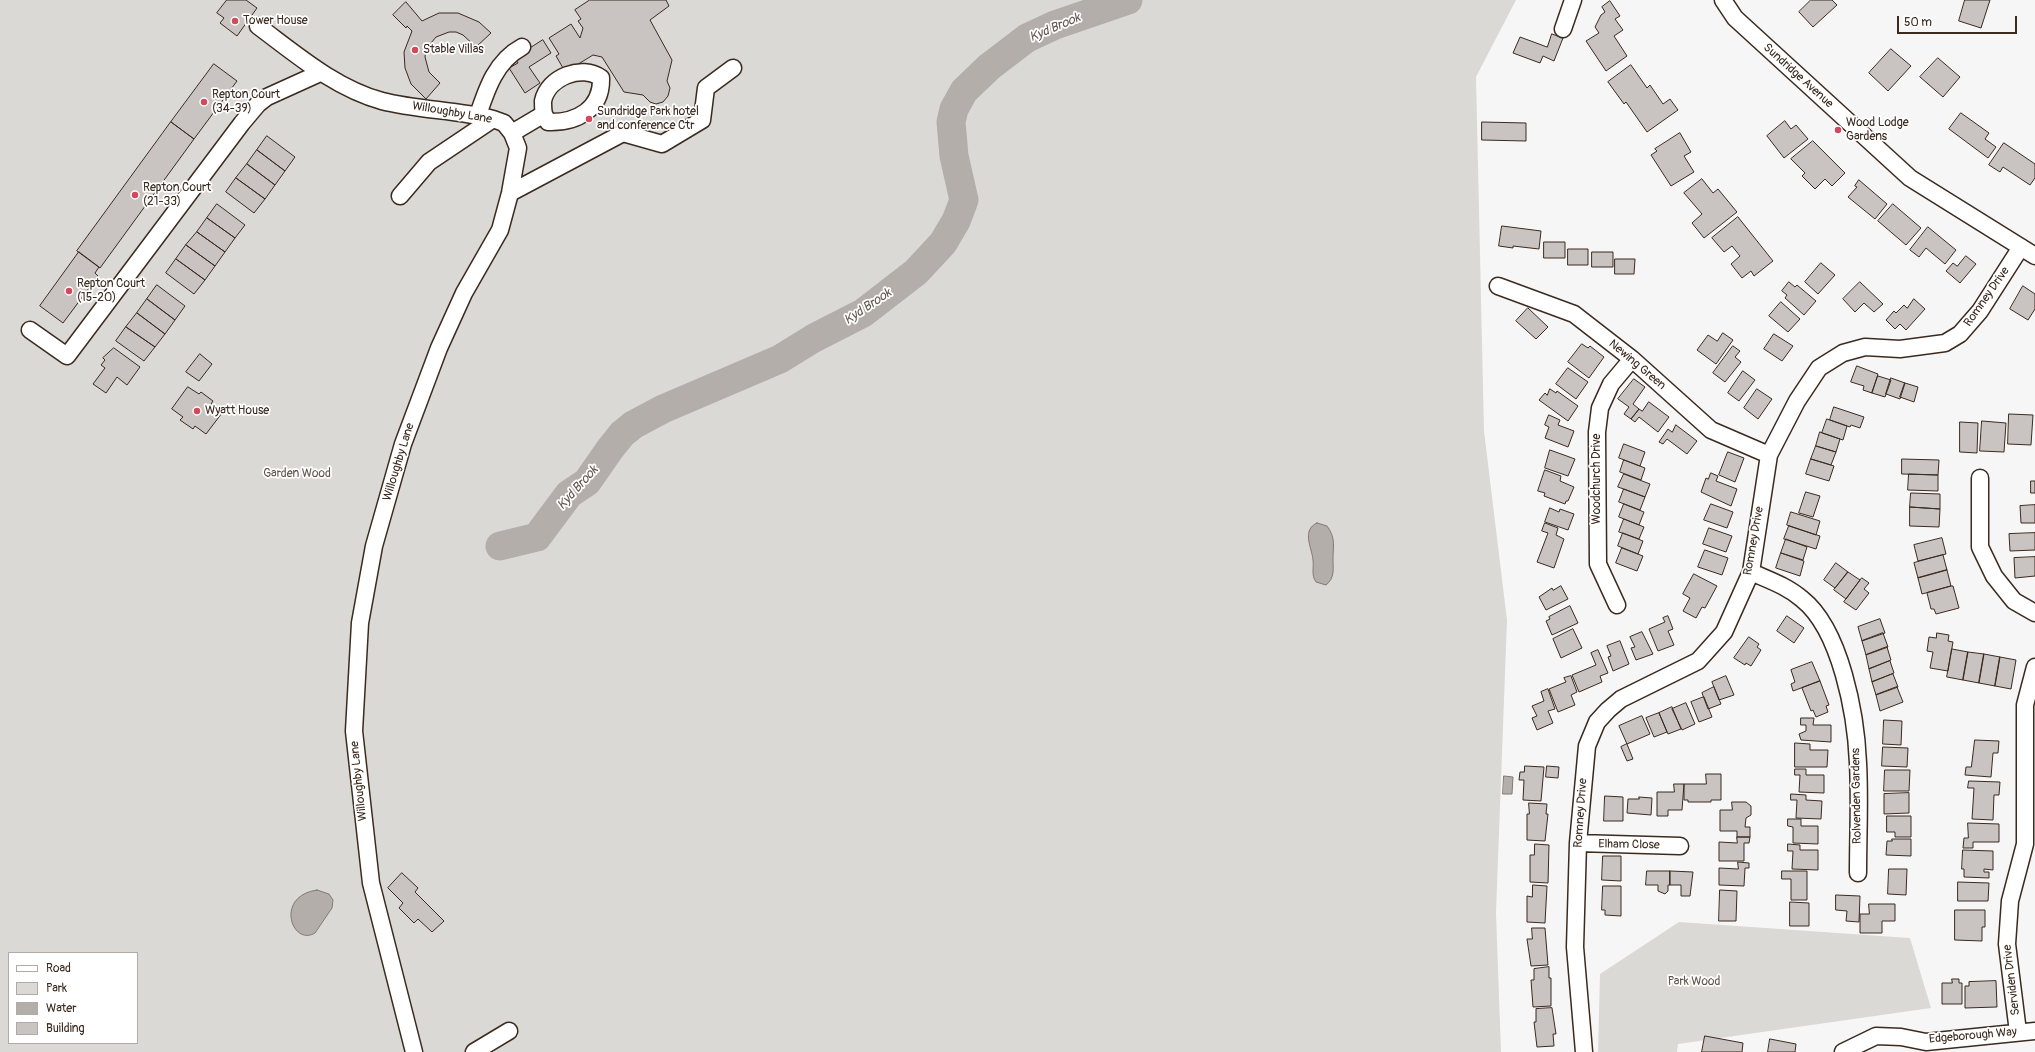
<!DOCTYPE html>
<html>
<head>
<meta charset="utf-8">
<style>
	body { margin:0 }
	#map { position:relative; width:2035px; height:1052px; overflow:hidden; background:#f7f6f6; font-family:Pangolin,sans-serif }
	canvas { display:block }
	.legend { position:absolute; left:8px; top:952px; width:130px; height:92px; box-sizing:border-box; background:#fff; border:1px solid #b1aaa5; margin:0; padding:5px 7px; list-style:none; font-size:12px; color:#3b2a1e }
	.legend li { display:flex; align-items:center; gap:8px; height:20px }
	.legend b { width:20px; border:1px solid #b1aaa5 }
	.scale { position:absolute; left:1897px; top:16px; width:120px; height:18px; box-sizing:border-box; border:2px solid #3b2a1e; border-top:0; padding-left:5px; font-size:12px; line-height:14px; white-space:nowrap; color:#3b2a1e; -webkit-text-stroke:3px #fff; paint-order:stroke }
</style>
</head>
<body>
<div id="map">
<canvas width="2035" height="1052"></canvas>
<ul class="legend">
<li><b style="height:5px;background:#fff"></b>Road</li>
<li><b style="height:11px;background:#dbd9d6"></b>Park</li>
<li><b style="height:11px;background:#b4aeaa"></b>Water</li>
<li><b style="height:11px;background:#c9c3c1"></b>Building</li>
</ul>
<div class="scale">50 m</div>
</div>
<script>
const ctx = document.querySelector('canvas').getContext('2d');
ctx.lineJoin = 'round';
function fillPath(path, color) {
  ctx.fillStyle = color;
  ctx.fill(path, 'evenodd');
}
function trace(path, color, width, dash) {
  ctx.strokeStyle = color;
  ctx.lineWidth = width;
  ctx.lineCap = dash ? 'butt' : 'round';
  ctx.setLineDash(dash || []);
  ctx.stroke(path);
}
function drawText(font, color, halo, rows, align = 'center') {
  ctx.font = font + ' Pangolin,sans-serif';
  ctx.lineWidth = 3.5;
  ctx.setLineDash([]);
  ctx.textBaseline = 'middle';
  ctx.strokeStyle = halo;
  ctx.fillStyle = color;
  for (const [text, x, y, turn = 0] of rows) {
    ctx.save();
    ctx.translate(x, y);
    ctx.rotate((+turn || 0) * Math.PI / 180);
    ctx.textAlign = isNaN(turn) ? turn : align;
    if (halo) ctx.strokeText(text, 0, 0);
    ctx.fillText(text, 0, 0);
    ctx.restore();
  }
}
fillPath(new Path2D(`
	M0,0H1516L1476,77L1484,431L1507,620L1496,913L1501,1052H0ZM9,953H137V1043H9Z
	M1679,922L1910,938L1931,1008L1678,1044L1677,1052H1598L1600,974Z`), '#dbd9d6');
const water = new Path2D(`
	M1317,523L1327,526C1336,538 1333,546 1333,559C1333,569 1335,578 1326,585L1316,582C1311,575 1314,568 1313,560C1312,548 1301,530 1317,523Z
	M1504,776L1513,777L1512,794H1503Z
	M317,890L329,894L333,900L332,908L315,933C292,947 274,896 317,890Z`);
fillPath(water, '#b4aeaa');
trace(water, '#847972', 1);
trace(new Path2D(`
	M500,546L537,537L569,494L587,482L610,449L622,434L633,425L663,409L780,359L814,338L863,313L916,272L943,243L956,221L964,200L954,156L951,122L954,109L964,91L989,67L1027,38L1055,25L1128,0`), '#b4aeaa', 29);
const building = new Path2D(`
	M227,0H246L257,8L237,36L220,23L224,18L217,13Z
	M590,0H666L669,6L650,20L672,60L667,81L670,88L668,96L663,102L656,104L650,102L643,95L624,92L602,57L593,55L567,71L565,67L563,68L556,56L559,54L549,38L571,24L580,38L583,28L578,21L581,19L575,10Z
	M1811,0H1832L1837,5L1813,27L1799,12Z
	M1965,0H1990L1981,28L1959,21Z
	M1610,1L1620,16L1615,19L1623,30L1614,36L1627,56L1606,71L1586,41L1599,33L1595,27L1601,15L1605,12L1602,7Z
	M406,2L422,21L439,13H458L479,22L491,33L476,47L463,35L456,32H449L436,37L426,49L425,57L429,72L440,83L426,99L411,84L405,68L404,52L412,31L407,26L406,28L393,15Z
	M1552,34L1563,38L1554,61L1543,56L1540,63L1513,53L1520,37L1547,47Z
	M543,40L551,53L529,67L540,83L525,93L509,68L518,63L515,58Z
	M1891,49L1911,66L1888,91L1869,73Z
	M1938,58L1960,77L1943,97L1920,77Z
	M214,64L237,81L194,139L171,122Z
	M1631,65L1647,88L1650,85L1663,104L1670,99L1678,110L1647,132L1626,102L1624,104L1608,82Z
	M1961,113L1989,133L1985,139L1996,147L1988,158L1949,129Z
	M1785,121L1791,129L1796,125L1808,139L1784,158L1767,136Z
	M171,122L194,139L100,268L77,251Z
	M1482,122L1526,123V141L1482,140Z
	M1680,133L1691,152L1684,156L1694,172L1671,186L1651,155L1657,151L1655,149Z
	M267,136L295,157L285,171L257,150Z
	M1813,141L1845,173L1832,186L1825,179L1815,189L1802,176L1805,173L1791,159Z
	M2004,143L2035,164V178L2030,185L2003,167L2000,172L1989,165Z
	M257,150L285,171L275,185L247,164Z
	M247,164L275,185L265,199L236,178Z
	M236,178L265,199L254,213L226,192Z
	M1702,179L1713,193L1718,189L1737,212L1704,238L1692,223L1702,214L1684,193Z
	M1859,180L1887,204L1875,219L1848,197L1857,187L1855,186Z
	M217,204L245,225L235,238L207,218Z
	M1893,204L1921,228L1906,245L1878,221Z
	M1738,217L1773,261L1754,276L1751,271L1742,278L1731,264L1740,256L1732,246L1724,252L1712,238Z
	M207,218L235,238L225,252L197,232Z
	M1502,226L1541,231L1539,249L1513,246V248L1499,246Z
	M1928,227L1956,250L1945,264L1926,248L1919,257L1910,250Z
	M197,232L225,252L215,266L186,245Z
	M1544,242H1565V258H1544Z
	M186,245L215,266L205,280L176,259Z
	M1568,249H1588V265H1568Z
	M79,252L99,267L95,273L98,276L63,323L40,306Z
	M1592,252H1613V267H1592Z
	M1966,256L1976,264L1960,283L1946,271L1953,263L1957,266Z
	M176,259L205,280L194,294L166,273Z
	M1615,259H1635L1634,274H1615Z
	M1821,263L1835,275L1818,294L1805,282Z
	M1789,282L1795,287L1797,285L1816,301L1804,315L1785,298L1787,295L1782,291Z
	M1860,282L1883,304L1874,312L1864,303L1855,312L1843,299Z
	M157,285L185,306L175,320L147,299Z
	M2023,286L2035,294V309L2028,320L2010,309Z
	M147,299L175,320L165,334L137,313Z
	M1914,299L1925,309L1906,330L1900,324L1895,329L1886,320L1894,311L1896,313L1904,305L1907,308Z
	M1781,302L1800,319L1788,332L1769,316Z
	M1528,308L1548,327L1536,339L1516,321Z
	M137,313L165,334L155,347L126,327Z
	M126,327L155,347L144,361L116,341Z
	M1723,333L1733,340L1716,364L1697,350L1708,335L1717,341Z
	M1774,334L1793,346L1782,361L1764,349Z
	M1582,344L1588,348L1590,346L1604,357L1589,378L1568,362Z
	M1733,346L1740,351L1735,357L1741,362L1725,382L1713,373Z
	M114,348L140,367L127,385L117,377L106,393L93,384L105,368L101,365L105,360L103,358Z
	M200,354L212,364L199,381L186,372Z
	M1857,366L1878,374L1872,393L1863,390L1864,386L1851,382Z
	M1568,368L1588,382L1576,399L1556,384Z
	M1743,371L1755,380L1739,401L1728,393Z
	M1878,376L1891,380L1885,397L1872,393Z
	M1891,378L1905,383L1900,399L1886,394Z
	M1634,379L1645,387L1633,404L1639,409L1631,419L1624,414L1629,407L1618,399Z
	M1905,383L1918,387L1914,402L1900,397Z
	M188,387L199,394L201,392L213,401L211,404L222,413L206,434L195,426L193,429L180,420L183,417L172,409Z
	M1550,389L1556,393L1557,391L1578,406L1568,421L1539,400L1545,393L1547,395Z
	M1757,389L1772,399L1758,419L1744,408Z
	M1649,402L1669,417L1658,432L1639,417L1635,422L1631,419L1639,409L1642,411Z
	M1834,407L1864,417L1860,428L1851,425L1850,427L1830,420Z
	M2009,414L2033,415L2031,445L2008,444Z
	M1549,415L1560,420L1558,425L1574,431L1568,447L1545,438L1549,427L1545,425Z
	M1827,419L1847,426L1843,440L1822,433Z
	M1982,421L2006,423L2004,452L1980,451Z
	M1960,422L1978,423L1977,453L1960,452Z
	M1676,425L1697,441L1687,454L1667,439L1663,444L1659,442L1668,429L1672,432Z
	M1820,432L1840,439L1836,452L1816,446Z
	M1624,444L1645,452L1640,466L1619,458Z
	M1816,446L1836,452L1831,465L1811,459Z
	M1550,450L1575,459L1568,476L1545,468Z
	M1728,452L1744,458L1735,482L1719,475Z
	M1811,459L1834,466L1829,481L1806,474Z
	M1902,459L1939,460L1938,475L1902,474Z
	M1624,460L1645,468L1641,480L1620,472Z
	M1545,470L1561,476L1560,481L1574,487L1568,501H1566L1565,504L1544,496L1545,493L1538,491Z
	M1711,473L1718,476L1716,481L1737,489L1731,506L1701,492L1706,478L1708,479Z
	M1624,474L1650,484L1645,497L1618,487Z
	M1909,474L1938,475V491L1908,490Z
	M2031,481H2035V493H2031Z
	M1624,489L1645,497L1640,510L1619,502Z
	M1806,492L1820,496L1813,517L1799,513Z
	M1911,493L1940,494V509L1910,507Z
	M1624,504L1644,512L1639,525L1619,517Z
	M1711,504L1733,512L1727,528L1704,520Z
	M2035,505V523H2021L2020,506Z
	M1910,507L1940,509L1939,527L1910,526Z
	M1550,508L1559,512L1560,509L1574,514L1568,530L1545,522Z
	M1791,512L1820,521L1816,535L1787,525Z
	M1624,519L1644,527L1639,539L1619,532Z
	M1545,523L1558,528L1556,535L1564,539L1554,568L1537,562L1548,533L1542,531Z
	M1789,526L1820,536L1816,549L1784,539Z
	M1709,528L1732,536L1726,552L1703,544Z
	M1623,533L1643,541L1638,554L1618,546Z
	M2035,533V550L2010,551L2009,534Z
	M1942,538L1946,554L1918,561L1914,545Z
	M1786,539L1807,547L1803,560L1781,553Z
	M1622,548L1643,556L1637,571L1616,563Z
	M1705,550L1728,558L1722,575L1698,567Z
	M1781,553L1804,561L1800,576L1776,568Z
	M1943,555L1947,570L1918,578L1914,563Z
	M2035,557V576L2015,578L2014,558Z
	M1836,563L1848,572L1835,588L1824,580Z
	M1947,570L1951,586L1922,594L1918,578Z
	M1848,572L1860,580L1846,599L1834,590Z
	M1694,574L1717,586L1705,608L1702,607L1696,618L1683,611L1690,598L1683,594Z
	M1862,578L1869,583L1864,589L1869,593L1856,610L1844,602Z
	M1561,586L1568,599L1546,610L1539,597L1552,588L1553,590Z
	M1951,586H1953L1959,608L1936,614L1934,609H1931L1927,593Z
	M1570,606L1578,623L1552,635L1546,621L1550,619L1549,617Z
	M1668,616L1673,629L1668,631L1674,645L1658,651L1649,629L1665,622L1663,618Z
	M1787,616L1804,628L1794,643L1777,631Z
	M1880,619L1885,633L1862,641L1858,627Z
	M1573,629L1582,648L1561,658L1553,639Z
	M1642,632L1653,654L1636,660L1631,648L1635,647L1630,637Z
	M1883,633L1888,647L1866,655L1862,641Z
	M1937,633L1949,635L1948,641L1953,642L1948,671L1930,668L1933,652L1927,651L1929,637L1936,638Z
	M1749,637L1759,644L1757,647L1761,650L1751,666L1746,663L1745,665L1734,658Z
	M1620,641L1629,664L1613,671L1608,657L1611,656L1607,646Z
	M1887,647L1891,660L1869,669L1866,655Z
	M1952,649L1968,652L1963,680L1947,677Z
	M1598,650L1608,673L1600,676L1602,682L1579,692L1572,675L1596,665L1591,653Z
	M1968,652L1984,654L1979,683L1963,680Z
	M1984,654L2000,657L1995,686L1979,683Z
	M2000,657L2016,660L2011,689L1995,686Z
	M1890,661L1894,673L1872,682L1869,669Z
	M1812,662L1820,681L1793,691L1791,684L1795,682L1791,670Z
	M1893,674L1898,687L1876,695L1872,682Z
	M1571,676L1577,692L1571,695L1575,705L1558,712L1549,689L1566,682L1564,678Z
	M1726,676L1734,695L1719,700L1712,682Z
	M1820,681L1829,705L1826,706L1828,712L1816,717L1813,710L1811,711L1802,688Z
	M1714,687L1721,704L1708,709L1702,693Z
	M1897,687L1903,702L1880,711L1876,695Z
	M1548,689L1555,709L1548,711L1553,723L1537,730L1532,718L1537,716L1532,706L1544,701L1541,692Z
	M1704,697L1712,717L1699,722L1691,702Z
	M1686,703L1695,724L1682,730L1672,709Z
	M1672,707L1681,729L1668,734L1659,713Z
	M1659,713L1667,732L1654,737L1646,718Z
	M1642,716L1650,734L1627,744L1619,726Z
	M1801,718H1814L1813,725H1831V742L1801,740L1799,734L1806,731V725H1801Z
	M1884,720L1902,721L1901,745L1883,744Z
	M1975,740L1999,741L1998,753H1993L1991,777L1965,775L1966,767H1971Z
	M1795,743L1810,744V750H1828L1827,767H1795Z
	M1627,744L1633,759L1627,761L1621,747Z
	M1883,747L1908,748L1907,767L1882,766Z
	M1525,766L1544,767L1541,801L1523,800L1524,780H1519L1520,772H1524Z
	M1547,766L1559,767L1558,778L1546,777Z
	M1795,769H1806V775H1824V793L1799,792L1800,775H1795Z
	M1885,770H1910L1909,791H1884Z
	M1706,774H1721V800H1711V802H1688V800H1684V784H1706Z
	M1969,781L2000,782L1999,795H1994L1993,820L1972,819L1974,788H1968Z
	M1674,784H1684L1682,810H1668V816H1657V792H1674Z
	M1909,793V813L1884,814V794Z
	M1791,794L1806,795V800L1822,801L1821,819L1796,818L1797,800H1791Z
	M1605,796L1623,797V821H1604Z
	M1639,797L1652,798L1651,815L1627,813L1628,799H1639Z
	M1732,802H1746L1751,806V815L1746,818L1745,827H1750V837H1737V831H1720V810H1732Z
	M1529,803L1547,804L1546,814H1548L1545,841L1527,840V814H1529Z
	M1887,816H1911V837H1895V832H1887Z
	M1788,819H1801V826H1818V844L1793,843V827L1788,826Z
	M1968,823L1999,824V842H1973V848H1963L1964,838H1968Z
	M1737,837H1750L1749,843H1744V861H1719V842L1737,843Z
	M1892,839H1911V856L1886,855L1887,841H1892Z
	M1535,844L1549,845L1548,883L1530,882V855H1534Z
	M1788,844L1800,845V850H1818V870L1792,869L1793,851H1788Z
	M1963,850L1993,851V870L1984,869V872H1989V878L1964,877V869H1962Z
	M1603,856H1621V881L1602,880Z
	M1738,862L1749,863V868H1745L1744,886L1719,885V868L1738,869Z
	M1889,869H1907L1906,895L1888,894Z
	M1647,871H1670V885H1668V891L1665,894L1658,891V885H1646Z
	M1670,871L1693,872L1690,896H1681V885H1670Z
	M1782,871H1807V900H1791V879H1782Z
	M402,873L418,888L415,892L444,921L432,932L418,919L414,923L399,908L403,903L388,888Z
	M1958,882L1989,883L1988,901H1958Z
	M1533,885L1547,886L1545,923L1527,922V896L1532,897Z
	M1603,886H1621V916L1605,915V910H1602Z
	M1720,890L1737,891L1736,921H1719Z
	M1836,895L1860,896L1859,922L1846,921L1847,911L1836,910Z
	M1790,902L1809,903V926H1790Z
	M1869,904H1895V921H1882V933H1860V914H1869Z
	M1955,910H1985V927H1982V941L1955,940Z
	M1532,928H1545L1548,965L1531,966L1527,939H1532Z
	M1549,967V978H1551V1006L1533,1007L1531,980H1534V969Z
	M1952,979H1959V983H1962V1004H1942V983H1952Z
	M1996,981L1997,1007L1965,1008V986H1969V982Z
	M1552,1008L1556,1034H1553L1554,1046L1537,1047L1534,1022H1536V1009Z
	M1705,1036L1743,1043L1742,1052H1702Z
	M1770,1039L1796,1044L1795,1052H1768Z`);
fillPath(building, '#c9c3c1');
trace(building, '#3b2a1e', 1);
const minor = new Path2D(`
	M1723,0L1735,18L1910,178L2035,256
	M258,26C297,55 335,88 382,101C417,110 457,110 493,119L504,123L512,133L518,148L510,193L500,230L464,293L439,348L403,444L374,546L360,623L354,731L371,883L414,1052
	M1563,29L1573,0
	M478,115C487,88 496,61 522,47
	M512,133L544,114C543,110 543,105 543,101C548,77 582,64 601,78C602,109 577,123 548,122L544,114
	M510,193L623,133L662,144L702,120L706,88L733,68
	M400,196L429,162L493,119
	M1498,286L1574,314L1632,359L1711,430L1769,455
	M30,330L67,356L242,123L258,104L267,97L320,73
	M1980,478V547L1994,576L2014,601L2035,613
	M1751,572C1769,580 1787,586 1802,599C1841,630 1856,715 1858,763C1860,799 1858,836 1858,873
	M1617,605L1598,564L1597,432L1600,408L1611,384L1632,359
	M1578,843L1680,846
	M2018,1032L2007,944L2010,901L2025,844V705L2035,667
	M474,1052L509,1031
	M1584,1052L1575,947L1578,843L1587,746L1597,722L1608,710L1621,699L1698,661L1724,632L1751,572L1769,455L1797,401L1819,368L1843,353L1865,347L1900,349L1945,343L1960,334L1980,311L2021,247
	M1843,1052L1876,1036L1901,1037L1926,1042L2035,1031`);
trace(minor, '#3b2a1e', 19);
trace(minor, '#fff', 16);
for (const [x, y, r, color] of [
	[235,21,4,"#d1495b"],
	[415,50,4,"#d1495b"],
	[204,102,4,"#d1495b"],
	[589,119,4,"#d1495b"],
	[1838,130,4,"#d1495b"],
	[135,195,4,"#d1495b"],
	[69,291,4,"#d1495b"],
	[197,411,4,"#d1495b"]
]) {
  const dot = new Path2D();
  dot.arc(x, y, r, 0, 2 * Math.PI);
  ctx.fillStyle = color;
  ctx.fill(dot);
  trace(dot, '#fff', 1.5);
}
drawText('12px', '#3b2a1e', '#fff', [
	["Tower House",243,21],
	["Stable Villas",423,50],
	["Repton Court",212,95],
	["(34-39)",212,109],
	["Sundridge Park hotel",597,112],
	["and conference Ctr",597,126],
	["Wood Lodge",1846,123],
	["Gardens",1846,137],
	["Repton Court",143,188],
	["(21-33)",143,202],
	["Repton Court",77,284],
	["(15-20)",77,298],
	["Wyatt House",205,411]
], 'left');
drawText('12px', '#3b2a1e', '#fff', [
	["Sundridge Avenue",1798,76,42],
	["Willoughby Lane",452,113,10],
	["Romney Drive",1987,297,-55],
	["Newing Green",1637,365,40],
	["Willoughby Lane",399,462,-73],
	["Woodchurch Drive",1597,479,-90],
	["Romney Drive",1754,541,-80],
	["Willoughby Lane",359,781,-96],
	["Rolvenden Gardens",1857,796,-91],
	["Romney Drive",1581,813,-86],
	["Elham Close",1629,845,1],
	["Serviden Drive",2012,980,-97],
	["Edgeborough Way",1973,1036,-5]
]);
drawText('12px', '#63564c', '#fff', [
	["Garden Wood",297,474],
	["Park Wood",1694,982]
]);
drawText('italic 13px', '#65584f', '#fff', [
	["Kyd Brook",1055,28,-23],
	["Kyd Brook",868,307,-34],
	["Kyd Brook",578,488,-48]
]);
</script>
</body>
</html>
